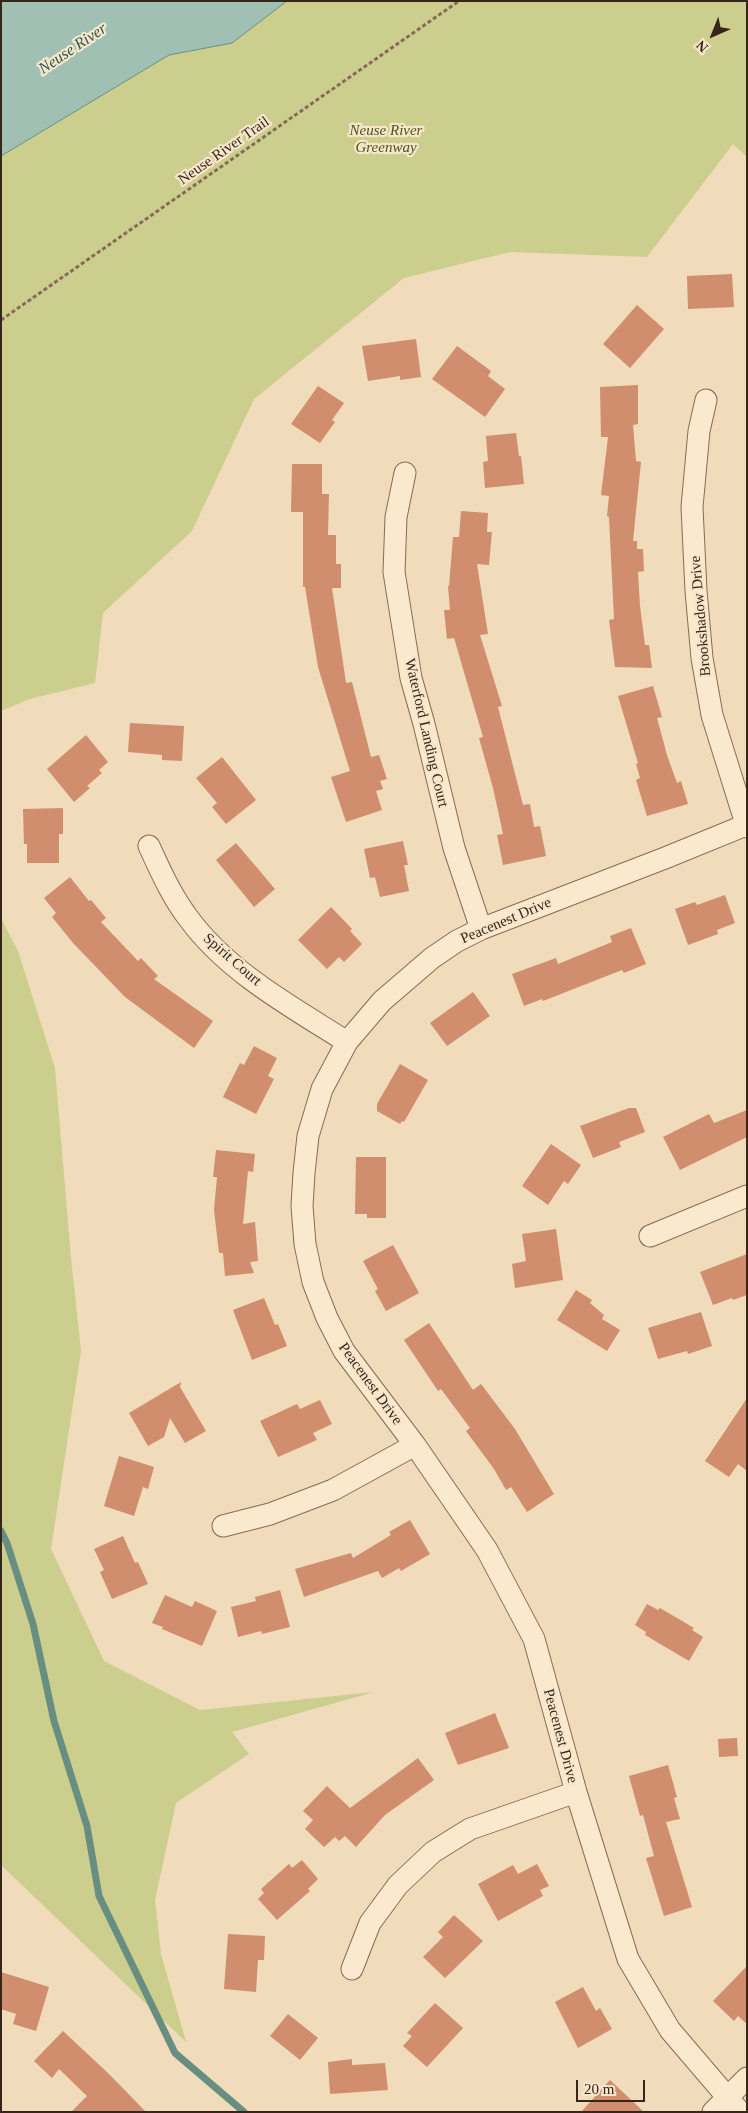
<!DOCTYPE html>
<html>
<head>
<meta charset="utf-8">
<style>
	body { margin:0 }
	#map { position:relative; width:748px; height:2113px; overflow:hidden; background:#f0dbba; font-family:Georgia,serif }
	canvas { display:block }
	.frame { position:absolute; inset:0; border:2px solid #35251a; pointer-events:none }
	.north { position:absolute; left:688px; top:10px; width:50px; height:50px; -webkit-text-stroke:4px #f7e6ca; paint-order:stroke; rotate:224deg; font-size:14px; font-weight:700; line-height:20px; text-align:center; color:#35251a }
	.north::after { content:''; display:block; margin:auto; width:18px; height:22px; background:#35251a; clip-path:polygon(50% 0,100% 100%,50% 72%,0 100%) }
	.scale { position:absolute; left:576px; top:2080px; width:69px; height:22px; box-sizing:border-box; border:2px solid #35251a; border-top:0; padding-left:6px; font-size:15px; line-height:18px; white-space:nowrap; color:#35251a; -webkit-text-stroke:4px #f7e6ca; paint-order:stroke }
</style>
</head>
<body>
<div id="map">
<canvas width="748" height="2113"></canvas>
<div class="frame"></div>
<div class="north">N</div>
<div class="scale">20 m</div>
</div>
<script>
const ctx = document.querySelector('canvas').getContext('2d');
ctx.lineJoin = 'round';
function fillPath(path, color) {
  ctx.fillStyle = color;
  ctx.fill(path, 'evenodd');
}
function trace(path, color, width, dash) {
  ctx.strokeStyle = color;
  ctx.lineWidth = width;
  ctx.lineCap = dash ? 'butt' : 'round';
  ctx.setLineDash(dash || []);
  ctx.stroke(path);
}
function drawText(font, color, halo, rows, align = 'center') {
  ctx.font = font + ' Georgia,serif';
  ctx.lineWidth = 4.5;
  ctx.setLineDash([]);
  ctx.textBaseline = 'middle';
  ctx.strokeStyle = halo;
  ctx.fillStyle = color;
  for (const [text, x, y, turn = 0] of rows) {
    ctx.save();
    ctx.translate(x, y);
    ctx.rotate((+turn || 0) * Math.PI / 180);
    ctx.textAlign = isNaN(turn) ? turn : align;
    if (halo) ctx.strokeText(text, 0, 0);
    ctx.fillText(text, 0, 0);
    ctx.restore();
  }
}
fillPath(new Path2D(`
	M287,1H747V157L733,144L647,257L510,252L404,278L254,399L192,531L103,613L95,683L30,699L1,711V156L169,55L232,43Z
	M1,918L18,951L55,1068L71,1258L81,1351L51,1549L104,1661L200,1710L374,1692L232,1732L249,1754L176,1803L155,1900L161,1954L186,2042L1,1865Z`), '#ccce8e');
const water = new Path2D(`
	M3,1H287L232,43L169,55L1,156V3Z`);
fillPath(water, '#9fc0b3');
trace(water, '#678e80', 1);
trace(new Path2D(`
	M1,1531L7,1543L33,1624L54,1721L87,1826L99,1896L175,2053L244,2112`), '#678e80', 7);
fillPath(new Path2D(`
	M732,274L734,307L688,309L687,276Z
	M637,305L664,329L630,368L603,344Z
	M416,339L421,377L400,380V376L368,381L362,346Z
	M457,346L491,371L488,376L505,389L485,417L432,379Z
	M638,385V424L633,425L636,461L641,462L633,541H637V549H643L644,571L638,572L640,606L645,645H649L652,668L615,667L609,620L614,619L609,517L607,516L609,496L601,495L608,437H601L600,387Z
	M318,386L344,403L332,420L335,422L320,443L291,424Z
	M516,433L519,456H521L524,484L485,488L483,462L488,461L486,436Z
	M292,464H322V494H329L328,535H336V564H341V588H332L346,683L352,682L371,757L379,755L387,779L380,781L383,789L376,791L382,810L346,822L331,777L350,771L318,667L305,587H303V512H291Z
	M461,511L488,513L487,532H492L489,565L477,564L488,634L480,635L502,706L498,707L523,805L530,804L534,827L540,826L546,856L503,865L497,835L503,834L493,788L479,738L483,737L454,638L447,639L444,610H450L448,586H449L453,537H459Z
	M653,686L662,717L657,718L667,755L677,783L681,781L688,804L647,816L636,780L640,778L636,764L638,763L618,696Z
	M130,723L184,726L182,761L162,760V755L128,752Z
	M86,735L108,762L99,770L102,773L87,786L90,788L74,802L47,769Z
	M222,757L256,800L226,824L212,807L217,803L196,778Z
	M63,808V834H59V863H27V844H24L23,809Z
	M403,841L408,865H404L409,891L380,897L375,877L370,878L364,849Z
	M236,843L275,889L254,907L216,860Z
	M70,877L89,901L91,900L106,918L101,922L138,961L141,958L158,976L154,979L213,1021L194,1048L125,997L73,943L52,917L56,913L44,898Z
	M725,895L735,923L717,930L718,934L688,945L675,909L695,902L697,905Z
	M331,907L352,929L350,931L362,944L344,962L339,957L327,969L298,940Z
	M631,928L646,964L624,973L622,970L543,1001L542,999L524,1006L512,974L556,958L558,964L612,942L610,936Z
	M473,992L490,1016L447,1046L430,1023Z
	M254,1046L277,1058L268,1076L274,1079L256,1114L223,1097L240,1063L244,1065Z
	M400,1064L428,1080L404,1122L402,1121L400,1124L377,1111V1104Z
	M629,1108H636L645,1132L619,1142L621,1147L593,1158L580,1126Z
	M747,1110V1137L680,1170L663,1137L709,1114L714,1123Z
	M551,1144L581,1165L568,1184L564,1181L548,1205L522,1186Z
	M216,1150L255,1154L253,1172L248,1171L243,1224L255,1222L258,1261L250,1262L254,1273L225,1276L223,1253H219L214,1210L217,1177H213Z
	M356,1157H386V1218H367V1214H355Z
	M556,1229L563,1280L515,1288L512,1264L526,1261L522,1234Z
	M393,1245L419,1293L386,1311L375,1291L378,1289L363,1261Z
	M747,1254V1295L733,1300L732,1298L713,1305L700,1272Z
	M576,1290L592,1300L590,1303L604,1315L602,1319L620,1330L607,1351L557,1320Z
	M264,1298L275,1325L278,1324L287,1346L252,1360L233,1310Z
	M701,1312L712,1346L688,1354L687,1351L658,1359L648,1328Z
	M429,1323L473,1390L481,1384L515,1429L554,1494L527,1512L511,1487L506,1490L494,1469L466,1431L470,1428L441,1389L438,1391L404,1340Z
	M181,1382L180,1387L206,1431L185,1443L170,1418L164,1437L148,1446L129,1413Z
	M747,1398V1471L738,1464L729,1477L705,1461Z
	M320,1400L332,1424L313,1433L317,1440L278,1457L260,1421L297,1404L300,1409Z
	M119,1456L154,1467L148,1489L143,1487L134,1516L104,1506Z
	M410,1520L430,1554L401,1571L399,1568L382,1578L378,1571L304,1597L295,1569L351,1553L353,1558L391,1535L389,1532Z
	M123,1536L135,1563L138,1562L148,1584L112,1599L100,1572L104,1570L94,1549Z
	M280,1590L290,1627L262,1634L261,1631L238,1637L231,1607L256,1601L255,1597Z
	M165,1595L192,1607L195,1601L217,1611L202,1646L162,1629L163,1627L152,1623Z
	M647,1604L658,1610L660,1608L694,1628L692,1630L703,1637L689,1661L645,1635L646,1632L635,1625Z
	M495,1713L509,1748L458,1765L445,1733Z
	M737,1738L738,1756L719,1757L718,1739Z
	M418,1758L434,1780L385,1815L356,1847L345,1836L339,1841L335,1837L324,1847L305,1829L313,1820L303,1811L327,1786L350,1808Z
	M668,1765L677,1797L674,1798L680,1819L666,1822L692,1907L664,1916L646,1858L654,1856L643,1815L640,1816L629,1776Z
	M302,1860L318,1879L308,1889L310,1891L277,1920L258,1899L264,1893L261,1889L289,1864L292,1868Z
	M537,1864L549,1886L540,1890L543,1896L498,1921L478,1884L513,1865L518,1874Z
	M454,1915L483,1941L445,1978L423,1957L443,1937L438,1932Z
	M228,1934L265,1936L264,1960H258L256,1992L224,1989Z
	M747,1966V2024L738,2016L734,2021L713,2001Z
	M1,1972L49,1987L36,2031L13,2024L16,2014L1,2009Z
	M583,1987L596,2011L600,2008L612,2029L578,2048L555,2002Z
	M435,2003L463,2028L427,2067L403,2046L412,2036L407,2033Z
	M288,2014L318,2038L300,2060L270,2036Z
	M63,2031L109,2074L146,2112H71L87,2096L59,2069L52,2078L34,2061Z
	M352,2059V2065L385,2063L388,2090L330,2094L328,2062Z
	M610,2080L644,2112H581Z`), '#d08e6e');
const minor = new Path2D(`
	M706,400L699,431L692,507L696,591L702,658L712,715L747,827
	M405,473L396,517L394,572L411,678L424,724L454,848L481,929
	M149,846C161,872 172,897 189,919C229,973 292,1007 347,1042
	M650,1236L747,1196
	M223,1526L270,1514L333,1490L415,1445
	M352,1969L370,1923L398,1885L433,1852L470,1829L576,1792
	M713,2112L747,2078
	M740,2112L670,2030L628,1959L576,1792L534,1639L487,1550L415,1445L344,1351L327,1318L313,1282L305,1244L302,1206L304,1173L308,1136L322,1089L347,1042L382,1001L432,958L457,941L481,929L665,858L746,825`);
trace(minor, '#876b54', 23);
trace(new Path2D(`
	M1,320L459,1`), '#876b54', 3, [4, 2.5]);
trace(minor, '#fbe9ce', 21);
drawText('italic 15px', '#4b531f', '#f7e6ca', [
	["Neuse River",386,131],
	["Greenway",386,148]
]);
drawText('15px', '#35251a', '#f7e6ca', [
	["Neuse River Trail",224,151,-35],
	["Brookshadow Drive",701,616,-95],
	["Waterford Landing Court",426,733,77],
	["Peacenest Drive",506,921,-23],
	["Spirit Court",232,960,41],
	["Peacenest Drive",370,1384,54],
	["Peacenest Drive",560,1736,75]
]);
drawText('italic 16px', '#28564f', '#f7e6ca', [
	["Neuse River",73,49,-34]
]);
</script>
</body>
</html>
